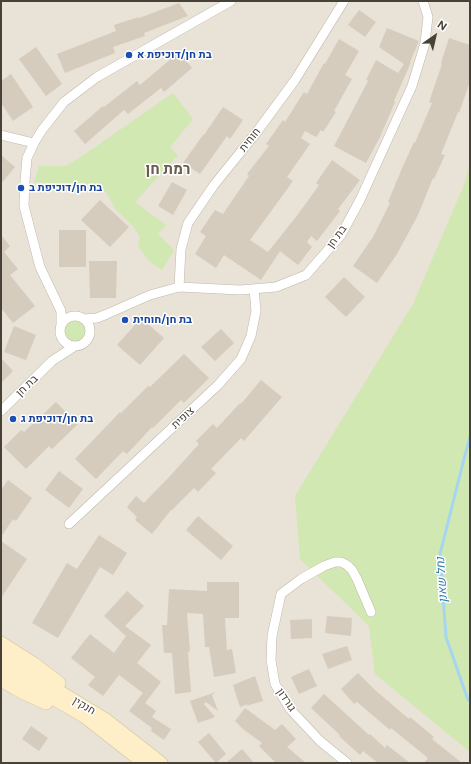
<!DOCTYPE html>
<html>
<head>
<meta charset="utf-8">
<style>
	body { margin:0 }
	#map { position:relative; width:471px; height:764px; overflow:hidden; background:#f4f0e9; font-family:Figtree,sans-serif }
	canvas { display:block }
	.frame { position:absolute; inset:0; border:2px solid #484137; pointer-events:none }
	.north { position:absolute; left:415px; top:16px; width:40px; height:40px; -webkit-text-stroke:3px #fff; paint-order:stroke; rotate:34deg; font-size:11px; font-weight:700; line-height:16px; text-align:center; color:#484137 }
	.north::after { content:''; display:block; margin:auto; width:14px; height:18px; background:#484137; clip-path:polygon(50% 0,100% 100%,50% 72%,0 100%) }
</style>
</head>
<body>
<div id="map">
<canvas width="471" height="764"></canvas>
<div class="frame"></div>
<div class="north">N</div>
</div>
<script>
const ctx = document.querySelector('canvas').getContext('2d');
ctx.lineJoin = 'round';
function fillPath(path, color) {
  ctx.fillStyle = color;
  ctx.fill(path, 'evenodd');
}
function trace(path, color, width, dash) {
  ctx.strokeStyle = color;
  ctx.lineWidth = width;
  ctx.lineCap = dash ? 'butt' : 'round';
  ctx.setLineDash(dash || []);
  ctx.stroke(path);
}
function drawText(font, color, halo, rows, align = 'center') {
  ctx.font = font + ' Figtree,Heebo,sans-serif';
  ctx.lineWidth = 3;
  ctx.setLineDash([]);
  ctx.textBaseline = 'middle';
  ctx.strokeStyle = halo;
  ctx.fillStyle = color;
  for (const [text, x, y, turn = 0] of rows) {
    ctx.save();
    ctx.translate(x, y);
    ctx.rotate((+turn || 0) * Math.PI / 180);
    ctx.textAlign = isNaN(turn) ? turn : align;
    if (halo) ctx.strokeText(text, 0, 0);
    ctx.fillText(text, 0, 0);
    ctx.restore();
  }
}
fillPath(new Path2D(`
	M1,1H470V763H1Z`), '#e8e2d7');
fillPath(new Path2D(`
	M173,93L193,119L170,147L178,155L135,202L166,225L158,234L174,250L162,270L149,261L138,246L140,237L133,226L116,210L106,192L94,184L78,183L59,184L34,182L39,166H66L88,152Z
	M470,164V752L375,674L369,626L300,559L295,496L413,304L464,185Z
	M65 331a10 10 0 1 1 20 0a10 10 0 1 1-20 0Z`), '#d2e8b2');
trace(new Path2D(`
	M468,700L446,637L440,554L464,459L470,437`), '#a6d5f0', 3);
fillPath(new Path2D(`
	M179,3L188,16L144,33L145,36L113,47L115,53L65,73L57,54L116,31L114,25L139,17V18Z
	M359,10L376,22L365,37L348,25Z
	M387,28L419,41L410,62H411L394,101L395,102L380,137L366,163L334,146L368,81L366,80L376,60L398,73L404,64L379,47Z
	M449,38L470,45V81L459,113L458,112L441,154L445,155L434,179L433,178L418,215L397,254L377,283L353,266L373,237L390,203L388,202L403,166L414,142L415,143L432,103L429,102L442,64L441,63Z
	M339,39L359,51L345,75L352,79L334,111L336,112L323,132L321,130L316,137L305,131L301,138L310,144L287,177L293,181L250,240L268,252L299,213L319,185L316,183L332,160L360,180L338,209L340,211L317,241L311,236L307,242L312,247L298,265L280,251L261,280L224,255L216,268L195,254L206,236L200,232L215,210L223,214L249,176L247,174L269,146L266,144L283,120L285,122L304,92L307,94L324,63L325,64Z
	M36,47L62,84L46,96L19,59Z
	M179,52L192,68L164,92L161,88L128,114L124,110L85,144L74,131L103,106L104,107L137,81L140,85Z
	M11,74L33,107L13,121L1,103V81Z
	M223,107L243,120L230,139L227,136L200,174L183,163L203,135H204Z
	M1,155L15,167L1,184Z
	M172,182L187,190L173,215L158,206Z
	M100,200L129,227L110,247L81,220Z
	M59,230H86V267H59Z
	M1,235L10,246L4,252L18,269L10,275L35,306L13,323L1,308Z
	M89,261H117L116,298H90Z
	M344,277L365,297L346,317L325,297Z
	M141,318L164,338L140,365L117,345Z
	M14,326L36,335L26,360L4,352Z
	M221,329L234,343L215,361L201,347Z
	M184,354L209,378L184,403L181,400L153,428L152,427L127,454L123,451L96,479L75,459L120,412L121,413L148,386L150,387Z
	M1,358L13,371L1,383Z
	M261,380L282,397L244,441L241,438L211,469L216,473L198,492L194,488L171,511V510L152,534L135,520L137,517L127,507L136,496L144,503L170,476L199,444L196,441L213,424L217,428L240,403L241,404Z
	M56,402L78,424L52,449L49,446L26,469L4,447L21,430L24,432Z
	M59,471L83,489L69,508L45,490Z
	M8,480L32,498L16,521L13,519L1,537V490Z
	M198,516L233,546L221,560L186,530Z
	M99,535L127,553L113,575L100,567L58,638L32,623L67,563L77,569Z
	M1,541L27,559L1,598Z
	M207,582H239V618H225L227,650L232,649L236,673L214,677L209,647H205L203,614L187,613L190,651L188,652L191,692L175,694L172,653H164L162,625H167L169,589L207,591Z
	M127,591L144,606L125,626L151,645L137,663L161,682L145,703L156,711L152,717L171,729L164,740L151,731L152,728L129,711L143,693L119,675L103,696L88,685L95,677L71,658L90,634L114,653L126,636L104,616Z
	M327,616L352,618L351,636L325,633Z
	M312,619V638L291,639L290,620Z
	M347,646L352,660L328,669L322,654Z
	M309,669L317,686L299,694L291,677Z
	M358,673L375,690L409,719L410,717L434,737L432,739L462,763H424L428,758L391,728L390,730L357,702L354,704L341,689Z
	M255,676L263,701L246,706L248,704L240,707L233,685Z
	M216,692L212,695L218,711L206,702L204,704L215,717L198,723L190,701Z
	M324,694L369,735L370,734L385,748L387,745L410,763H378L363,751L360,755L339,736L340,735L311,708Z
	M245,708L275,730L282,724L296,739L287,747L306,763H276L259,746L262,743L243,729L235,721Z
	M31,726L48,738L39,751L22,739Z
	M209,733L226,754L216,763L198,742Z
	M242,749L254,763H226Z`), '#d6ccbe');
const street = new Path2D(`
	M1,135L34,143
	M179,287L181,249L188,223L214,185L256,133L295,80L344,1
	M60 331a15 15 0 1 1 30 0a15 15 0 1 1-30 0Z
	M84,319L97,318L107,314L150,295L179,287L240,290L276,287L306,275L341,235L360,200L412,86L425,43L428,17L423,1
	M61,323V311L40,267L24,206L25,181L27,158L34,143L42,130L64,102L97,77L231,1
	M1,411L52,361L75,346
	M69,524L218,385L241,359L251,336L256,311L254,289
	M347,763L320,741L290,709L275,684L271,660L272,636L281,594L301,579L324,566L335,562H341L347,565L352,570L357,579L371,612`);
const secondary = new Path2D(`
	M1,643L34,664L59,683
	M1,656L106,720L161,763
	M1,668L84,716L144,763
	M1,680L22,692L46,703`);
trace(street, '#c0b8ab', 10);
trace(secondary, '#d4c299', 14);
trace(street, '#fff', 9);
trace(secondary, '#feefc9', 13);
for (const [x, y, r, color] of [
	[129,55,4,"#1a4fb4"],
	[21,188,4,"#1a4fb4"],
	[125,320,4,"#1a4fb4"],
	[13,419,4,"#1a4fb4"]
]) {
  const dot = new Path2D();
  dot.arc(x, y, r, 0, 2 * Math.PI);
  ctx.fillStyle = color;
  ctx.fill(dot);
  trace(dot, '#fff', 1.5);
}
drawText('bold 11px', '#164399', '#fff', [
	["בת חן/דוכיפת א",137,55],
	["בת חן/דוכיפת ב",29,188],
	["בת חן/חוחית",133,320],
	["בת חן/דוכיפת ג",21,419]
], 'left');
drawText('11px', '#484137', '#fff', [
	["חוחית",250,140,-52],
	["בת חן",337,237,-54],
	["בת חן",27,386,-44],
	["צופית",183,418,-43],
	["גורדון",286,700,56],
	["חנקין",84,706,31]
]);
drawText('italic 12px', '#2e7dad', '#fff', [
	["נחל שאנן",442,580,-94]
]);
drawText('bold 15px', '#6b5e4f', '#fff', [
	["רמת חן",168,170]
]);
</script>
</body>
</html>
